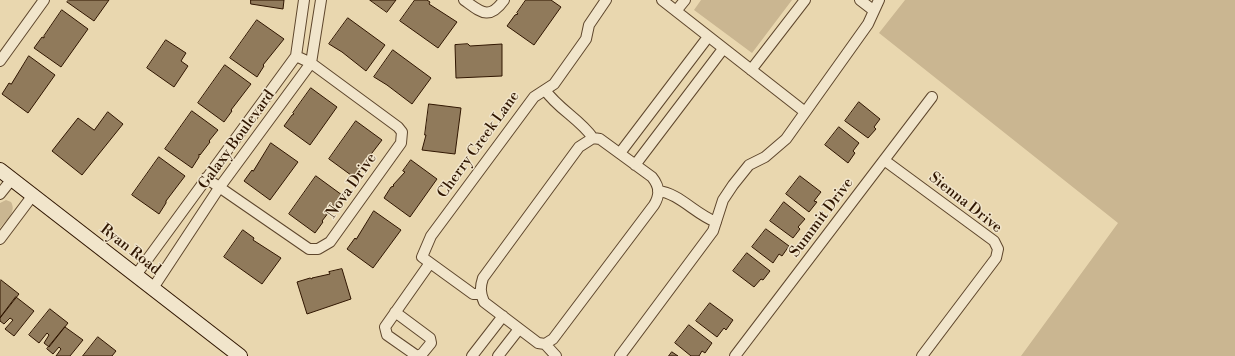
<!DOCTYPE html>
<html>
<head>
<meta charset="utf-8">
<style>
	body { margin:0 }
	canvas { display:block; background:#e9d7af }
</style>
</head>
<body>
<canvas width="1235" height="356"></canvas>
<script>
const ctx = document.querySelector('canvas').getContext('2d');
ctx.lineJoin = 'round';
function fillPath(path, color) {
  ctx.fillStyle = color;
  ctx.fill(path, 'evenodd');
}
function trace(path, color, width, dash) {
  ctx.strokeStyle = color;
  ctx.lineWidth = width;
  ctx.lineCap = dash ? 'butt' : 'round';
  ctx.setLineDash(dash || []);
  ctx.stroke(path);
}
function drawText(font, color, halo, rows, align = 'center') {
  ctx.font = font + ' "Libre Bodoni",serif';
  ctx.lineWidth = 3;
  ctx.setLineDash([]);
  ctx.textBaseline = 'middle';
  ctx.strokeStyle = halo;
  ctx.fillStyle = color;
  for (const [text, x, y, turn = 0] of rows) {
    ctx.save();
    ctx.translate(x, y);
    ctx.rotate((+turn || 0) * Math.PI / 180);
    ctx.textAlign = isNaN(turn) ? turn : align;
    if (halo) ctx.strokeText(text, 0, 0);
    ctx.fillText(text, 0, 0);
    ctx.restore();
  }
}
fillPath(new Path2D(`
	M701,0H792L752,53L694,10Z
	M905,0H1235V356H1021L1118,223L879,33Z
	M6,200L11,202C17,212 6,220 0,228V203Z`), '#cab691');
const building = new Path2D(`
	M69,0H109L94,21L67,2Z
	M251,0H284L283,9L251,4Z
	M370,0H396L387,12Z
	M415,0H427L430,2L429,4L457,22L438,48L400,21Z
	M526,0H551L561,7L534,45L507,26L515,15L518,14L517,13Z
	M62,10L88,29L61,67L34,48L42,37L44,38V36Z
	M348,18L385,45L366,71L342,52L329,44Z
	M257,20L284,39L263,65L264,66L257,77L230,58Z
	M166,40L186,53L181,61L188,66L174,87L147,68Z
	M468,44L470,46L502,44V76L456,78L455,45Z
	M393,50L431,78L412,104L387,85L374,77Z
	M29,56L55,75L28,113L2,94L9,83L11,84Z
	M225,65L251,84L231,110L232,111L224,122L198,103Z
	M311,88L337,107L310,145L284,126L292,115L294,114L293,113Z
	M859,102L880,119L874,127L876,129L868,138L845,121Z
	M429,104L461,108L455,154L422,150L426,135H425Z
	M192,111L218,130L209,141L210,142L200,155L199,154V157L192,168L165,149Z
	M108,112L123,124L82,175L52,151L78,118L94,130Z
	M356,121L382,140L362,166L363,167L355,178L329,159Z
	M839,127L859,143L853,151L855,153L848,163L825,145Z
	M271,143L298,162L270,200L244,181L252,170L253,171Z
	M159,157L185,176L166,201V203L159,214L132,195Z
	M411,160L437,179L410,217L384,198L391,187L394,186L393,185L405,172L403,171Z
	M316,176L342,195L322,221L323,222L315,233L289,214Z
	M800,176L821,192L814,201L817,202L809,212L786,194Z
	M784,202L805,219L798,227L800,229L793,238L770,221Z
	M374,211L401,230L373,268L347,249L355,238L356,239Z
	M766,229L789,246L782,256L779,254L773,263L752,247Z
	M243,230L254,238L253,240L281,258L262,284L224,257Z
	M747,253L770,271L763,280L761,279L754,287L733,271Z
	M342,269L351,299L307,314L297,282L310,278L312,279V278L330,274L329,272Z
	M1,280L19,294L0,318V281Z
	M16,297L34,311L14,336L5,329L13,320L10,318L4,324L0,321V318Z
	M710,303L733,320L726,330L724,328L717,337L696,321Z
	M50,309L68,323L49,347L44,343L49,335L47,333L39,343L29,335Z
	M689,325L712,343L705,353L702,351L699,356H691L675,343Z
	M65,327L83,340L70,356H56L61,349L59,347L53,354L47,349Z
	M98,337L116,351L112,356H83Z
	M672,352L678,356H669Z`);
fillPath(building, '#907a5b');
trace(building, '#301601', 1);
const street = new Path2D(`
	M464,0C481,12 489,21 504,0
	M662,0L805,112
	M860,0L873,10
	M676,11L685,0
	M0,61L44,0
	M751,70L805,0
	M545,90C558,109 580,119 593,138
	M593,138L600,139L652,177C660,187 660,195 654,205L553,339L545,344L538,343L484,302C480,293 480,287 483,278L579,147Z
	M620,153L708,37
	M884,160L994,241L998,249L996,258L922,356
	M635,165L723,49
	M206,178L309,249H318L330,242L401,143L402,132L398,127L311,63L296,56
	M658,191C679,193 695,214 716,222
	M0,194L12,179
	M0,239L33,195
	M136,275L296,56L304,0
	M153,288L219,188L311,63L321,0
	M481,294H473L422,257L431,236L534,97L554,84L586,39L589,25L606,0
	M395,312L430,338L431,343L422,354L417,356L387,335L385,327L430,263
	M545,344L556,356
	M472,356L503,316
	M498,356L519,329
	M620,356L713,231L723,200L733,185L749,165L765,157L786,139L868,24L879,0
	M735,356L932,97`);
const secondary = new Path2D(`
	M0,170L240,356`);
trace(street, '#5e462c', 12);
trace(secondary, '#301601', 16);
trace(street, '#f1e5cb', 10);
trace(secondary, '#f1e5cb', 14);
drawText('15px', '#301601', '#f1e5cb', [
	["Galaxy Boulevard",237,140,-54],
	["Cherry Creek Lane",479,145,-54],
	["Nova Drive",352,186,-55],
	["Sienna Drive",965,203,38],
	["Summit Drive",822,218,-53],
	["Ryan Road",130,250,38]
]);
</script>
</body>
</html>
